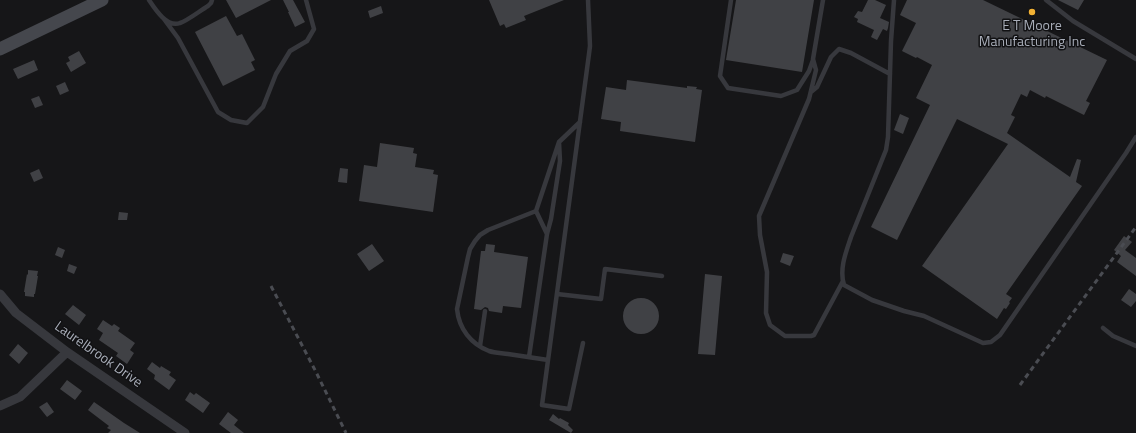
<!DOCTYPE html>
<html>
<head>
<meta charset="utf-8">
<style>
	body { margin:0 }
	canvas { display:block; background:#161618 }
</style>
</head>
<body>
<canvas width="1136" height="433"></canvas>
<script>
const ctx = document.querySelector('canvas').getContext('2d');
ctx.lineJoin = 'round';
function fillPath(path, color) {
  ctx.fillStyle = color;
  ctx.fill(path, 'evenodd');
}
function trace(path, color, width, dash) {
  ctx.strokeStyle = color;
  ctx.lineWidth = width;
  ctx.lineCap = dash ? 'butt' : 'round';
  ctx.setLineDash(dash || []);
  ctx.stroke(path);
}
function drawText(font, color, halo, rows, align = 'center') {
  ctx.font = font + ' "Titillium Web",sans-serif';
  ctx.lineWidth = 3;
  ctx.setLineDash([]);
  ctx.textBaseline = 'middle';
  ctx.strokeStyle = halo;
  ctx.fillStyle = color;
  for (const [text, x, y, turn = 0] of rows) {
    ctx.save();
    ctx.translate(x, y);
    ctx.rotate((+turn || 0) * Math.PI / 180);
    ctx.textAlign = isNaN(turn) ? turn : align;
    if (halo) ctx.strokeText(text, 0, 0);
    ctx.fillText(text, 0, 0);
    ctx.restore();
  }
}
fillPath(new Path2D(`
	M226,0H271L236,18Z
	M283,0H293L305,22L295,27L288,12H289Z
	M489,0H564L524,16L526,20L506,28L504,24L500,26Z
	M736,0H814L802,72L726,60Z
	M868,0H875L886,5L880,18L889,22L888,28L887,31L883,29L877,40L871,37L874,30L857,22L858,19L854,17L858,11L862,12Z
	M907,0H983L1107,60L1086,101L1090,103L1084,115L1046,96L1045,98L1030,90L1027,97L1021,94L1011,115L1015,117L1007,133L1070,177L1077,159L1081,160L1076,182L1082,186L1006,294L1012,298L1009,302L1010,303L1006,309L1004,308L997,319L922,266L1008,144L957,119L897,240L871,227L930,105L916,98L932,65L917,57L916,58L902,51L916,23L900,15Z
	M1058,0H1084L1078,10Z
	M381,6L383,13L370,18L368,11Z
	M226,16L237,36L242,34L255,60L251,62L255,70L223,86L195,32Z
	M79,51L86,63L71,72L66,63L70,61L68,57Z
	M34,60L38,70L18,79L13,69Z
	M627,80L687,88V86L697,87L696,89L702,90L695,142L620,131L621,122L601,119L606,87L626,90Z
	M65,82L69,91L60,95L56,86Z
	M39,96L43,105L35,108L31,99Z
	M900,114L909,118L903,134L894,130Z
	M380,143L414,148L413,153L417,154L415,167L434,170L433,174L438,175L433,212L359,201L364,165L377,167Z
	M340,168L348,169L347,183L338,182Z
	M39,169L43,178L34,182L30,173Z
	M119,212L128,213L127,220H118Z
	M1124,236L1132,242L1125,250L1136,258V276L1117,262L1121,256L1114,250Z
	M372,244L384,261L369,271L357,254Z
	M486,244L495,245L494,252L528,257L521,308L503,306L502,313L489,311L488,308L485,307L481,310L474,309L481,251H485Z
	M58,247L65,250L62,258L55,255Z
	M783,253L794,256L790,266L780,262Z
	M69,264L77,267L74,274L67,271Z
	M28,270L38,271L37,276H38L35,294H34V297L25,296V292H24L27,274L28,275Z
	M705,274L722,276L715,355L698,354Z
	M1129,289L1136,294V301L1131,307L1121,300Z
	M623 316a18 18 0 1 1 36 0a18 18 0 1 1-36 0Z
	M73,305L86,315L79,325L65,314Z
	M103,320L112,326L114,324L120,328L118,331L135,343L130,350L134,353L127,364L116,356L118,353L99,340L103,333L97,329Z
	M18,344L28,353L19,364L9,355Z
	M152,362L160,368L161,366L171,372L169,375L176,380L169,390L154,379L155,375L147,369Z
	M67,380L82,391L75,400L60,389Z
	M190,392L194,395L196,393L210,403L203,413L185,400Z
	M47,402L54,412L47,417L39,407Z
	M94,402L124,423L140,433H108L111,430L107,428L109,426L88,410Z
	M228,412L238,420L234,425L244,433H231L219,424Z
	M553,414L559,419L560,418L569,423L568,425L573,430L571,433L549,420Z`), '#404145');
trace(new Path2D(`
	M149,0C155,9 167,28 180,23C187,21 201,10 208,6L211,3L212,0
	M731,0L720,76L728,88L781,96L797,90L809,71L813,60
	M823,0L813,59L816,70L809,99L759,216L760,235L767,272L766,313L770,325L785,336H811L814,335L843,281
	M894,0L891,41L888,137L886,150L851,237C846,252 839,269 844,285L872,300L904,311L924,316L983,343L991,342L1000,335L1126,153L1136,137
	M1046,0L1073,21L1136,59
	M164,19L178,38L218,112L231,120L247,123L263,107L276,74L290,51L307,41L314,29L306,0
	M811,92L817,87L831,57L839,49L851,53L890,74
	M536,211L488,230L480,235L475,241L470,249L468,257L457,309C459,329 471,344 489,351C495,353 502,353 508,354C521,356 535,358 548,360
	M547,234L536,211L559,142L580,122
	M557,294L601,299L605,269L662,276
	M1103,328L1113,336L1136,346
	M583,343L569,409L542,405L589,54L590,46L588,0
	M480,346L485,311
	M529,357L547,234L551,219L560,161L559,142`), '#37383d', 4.5);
trace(new Path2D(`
	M0,294L16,313L67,352L185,433
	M0,406L20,397L67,352`), '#37383d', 9);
trace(new Path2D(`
	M0,49L102,0`), '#45474d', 13);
trace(new Path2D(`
	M271,286L316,372L346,433
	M1020,385L1136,227`), '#4a4c52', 3, [5, 4]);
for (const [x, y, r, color] of [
	[1032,12,4,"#f2b134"]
]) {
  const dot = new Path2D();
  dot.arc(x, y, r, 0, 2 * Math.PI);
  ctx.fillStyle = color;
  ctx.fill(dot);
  trace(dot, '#111113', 1.5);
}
drawText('14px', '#a8adb8', '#111113', [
	["E T Moore",1032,27],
	["Manufacturing Inc",1032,43]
]);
drawText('14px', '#a8adb8', '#111113', [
	["Laurelbrook Drive",98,355,35]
]);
</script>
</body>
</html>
